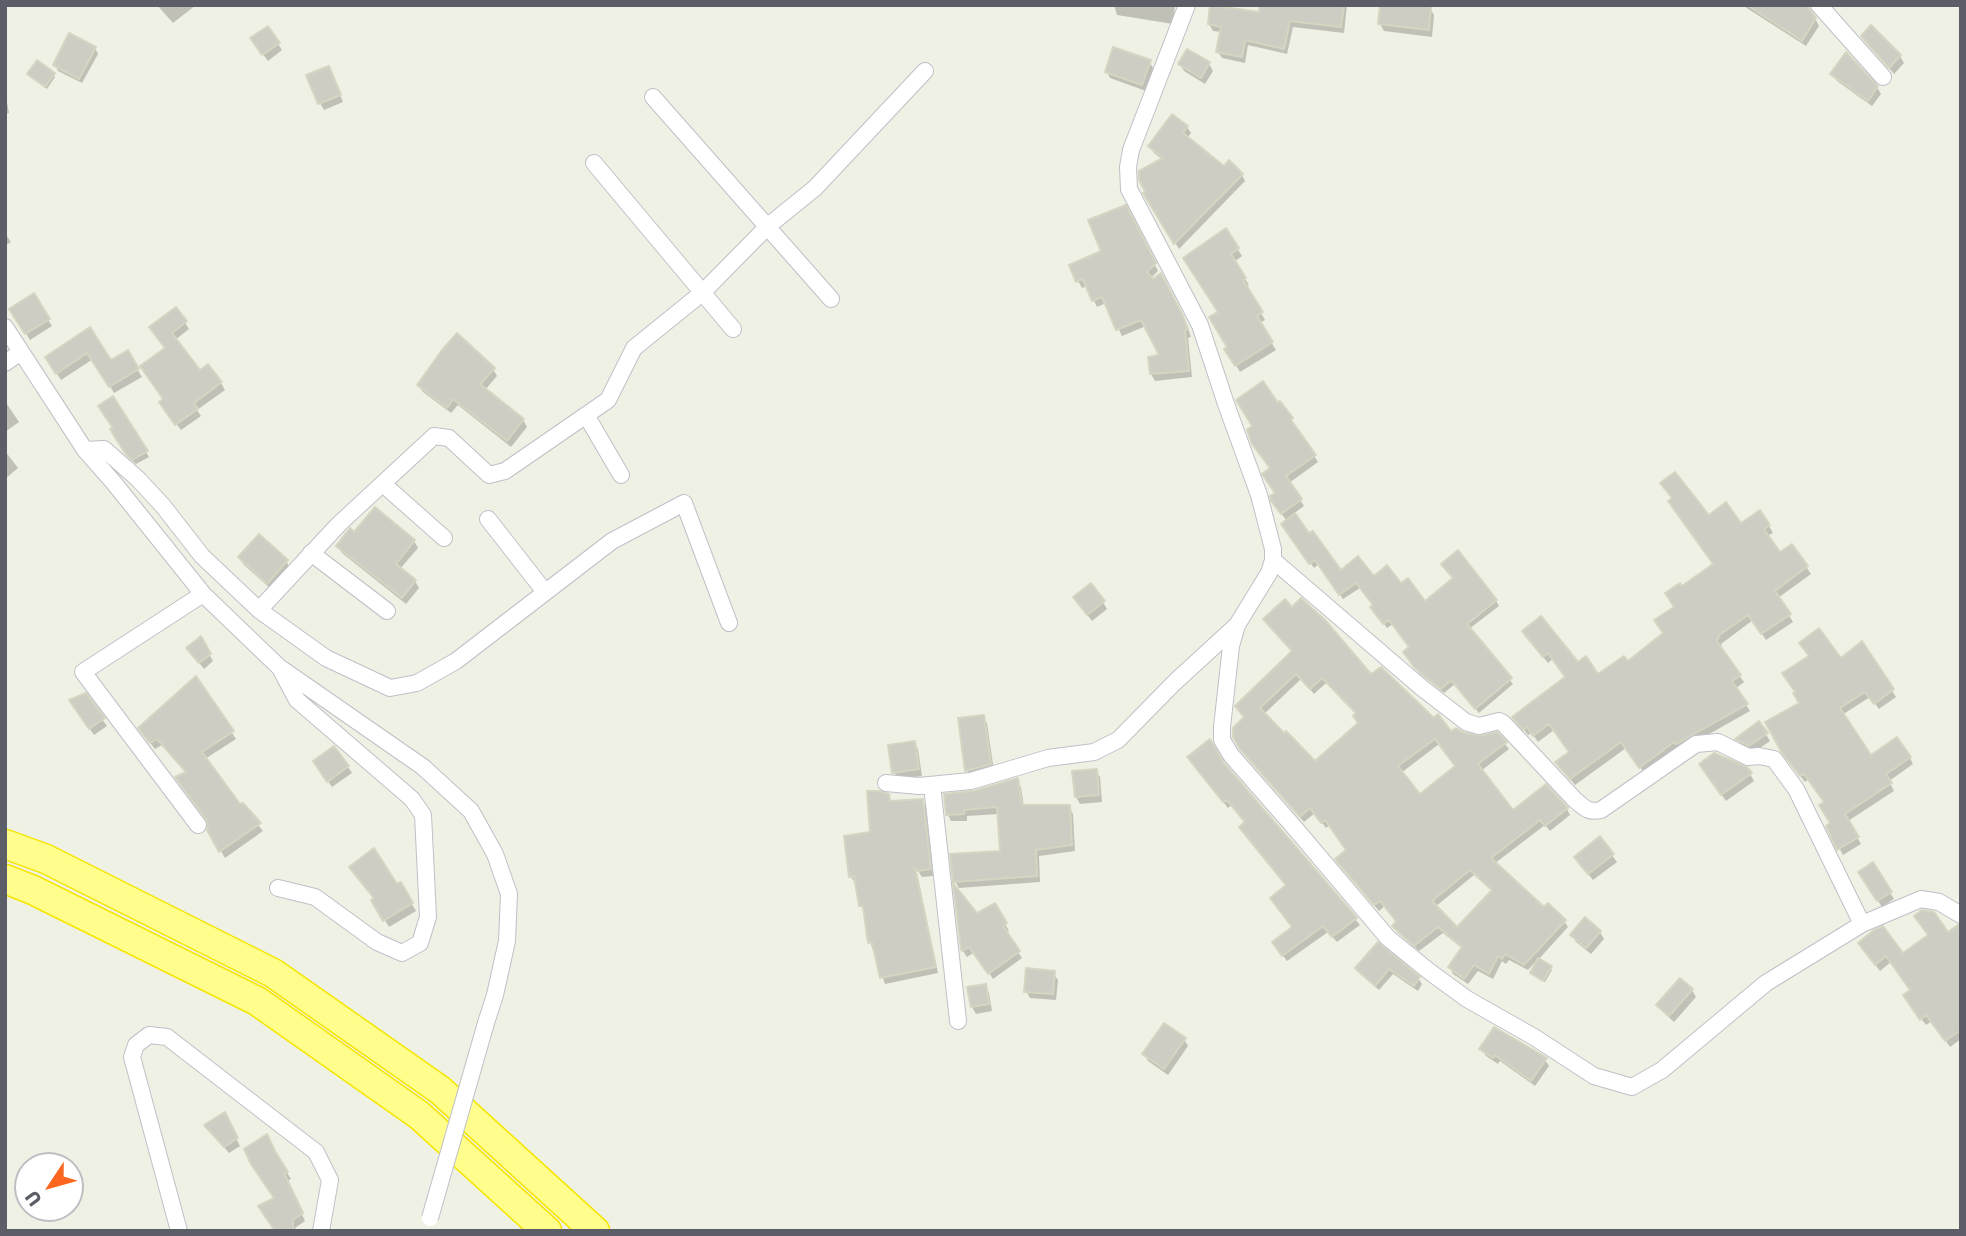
<!DOCTYPE html>
<html>
<head>
<meta charset="utf-8">
<style>
	body { margin:0 }
	#map { position:relative; width:1966px; height:1236px; overflow:hidden; background:#f0f1e5; font-family:Jost,sans-serif }
	canvas { display:block }
	.frame { position:absolute; inset:0; border:7px solid #5c5e67; pointer-events:none }
	.north { position:absolute; left:14px; top:1152px; width:70px; height:70px; box-sizing:border-box; background:#fff; border:2px solid #bebfc2; border-radius:50%; rotate:234deg; font-size:19px; font-weight:700; line-height:28px; text-align:center; color:#5c5e67 }
	.north::after { content:''; display:block; margin:auto; width:24px; height:32px; background:#fc661f; clip-path:polygon(50% 0,100% 100%,50% 72%,0 100%) }
</style>
</head>
<body>
<div id="map">
<canvas width="1966" height="1236"></canvas>
<div class="frame"></div>
<div class="north">U</div>
</div>
<script>
const ctx = document.querySelector('canvas').getContext('2d');
ctx.lineJoin = 'round';
function fillPath(path, color) {
  ctx.fillStyle = color;
  ctx.fill(path, 'evenodd');
}
function trace(path, color, width, dash) {
  ctx.strokeStyle = color;
  ctx.lineWidth = width;
  ctx.lineCap = dash ? 'butt' : 'round';
  ctx.setLineDash(dash || []);
  ctx.stroke(path);
}
fillPath(new Path2D(`
	M157,5H196L173,23Z
	M1114,5H1175L1173,24L1117,15Z
	M1262,5H1347L1344,33L1293,27L1287,54L1248,45L1245,63L1222,58L1218,52L1222,32L1213,31L1209,24L1261,14Z
	M1382,5L1430,8L1434,15L1432,37L1384,31L1380,24Z
	M1742,5H1801L1815,18L1819,26L1806,46Z
	M1871,28L1900,56L1904,63L1894,74L1863,36Z
	M278,44L282,50L268,61L256,45Z
	M95,48L98,54L82,83L58,71L55,65Z
	M1149,62L1154,69L1146,91L1110,78L1106,71Z
	M1180,64H1209L1213,71L1205,84L1184,71Z
	M29,74H53L55,77L47,89Z
	M1833,74L1877,87L1881,94L1872,106L1837,81Z
	M332,75L343,102L324,110L320,103Z
	M5,91L9,113L5,114Z
	M1187,127L1191,133L1187,138L1224,168L1242,175L1245,181L1179,249L1145,194L1163,160L1154,153L1150,146Z
	M1125,207L1158,271L1146,283L1160,275L1187,325L1191,337L1188,338L1192,377L1155,381L1151,374L1162,357L1146,326L1122,336L1106,303L1097,307L1087,286L1082,288L1078,281L1103,252Z
	M1226,231L1242,256L1234,262L1249,285L1246,287L1265,320L1259,323L1276,350L1240,372L1226,349L1229,348L1220,313Z
	M5,233L11,242L5,246Z
	M33,296L52,326L30,340L11,309Z
	M176,309L189,329L175,340L199,372L221,383L225,390L197,410L201,416L181,430L165,409L166,349Z
	M89,330L111,363L127,353L142,377L114,393L93,359L61,380L47,358Z
	M493,369L497,376L485,390L523,420L527,427L511,447L458,405L451,413L423,392L419,386Z
	M113,398L149,457L136,464L130,459L113,430L115,428Z
	M5,401L19,422L5,432Z
	M1291,419L1318,462L1289,483L1304,506L1293,514L1309,536L1341,573L1401,585L1424,603L1454,579L1458,552L1496,601L1499,606L1469,629L1513,684L1479,713L1455,684L1444,693L1419,673L1408,658L1411,648L1393,624L1387,628L1376,613L1374,606L1360,588L1343,599L1319,564L1314,568L1286,530L1287,521L1277,508L1279,501L1271,469Z
	M5,451L18,468L5,479Z
	M1709,518L1741,526H1769L1773,533L1767,536L1780,554L1792,546L1811,574L1778,598L1793,622L1766,640L1753,620L1721,644L1722,645L1719,647L1744,682L1735,689L1750,711L1681,750L1645,774L1626,748L1575,785L1557,763L1570,753L1554,730L1538,742L1532,733L1528,735L1514,717L1567,678L1553,659L1548,663L1528,638L1598,676L1627,663L1664,634L1676,608L1682,588L1715,565Z
	M355,535L414,541L418,548L400,569L415,581L419,588L406,604L342,553L338,546Z
	M240,558L286,561L290,568L271,589L244,565Z
	M1103,602L1107,609L1092,621L1079,604Z
	M1269,625L1371,676L1451,734L1481,738L1497,734L1509,749L1481,771L1513,812L1546,786L1567,809L1570,815L1550,831L1545,825L1494,864L1544,909L1564,921L1568,927L1538,960L1552,970L1545,982L1532,973L1537,960L1528,970L1509,960L1506,964L1502,961L1493,979L1478,971L1468,984L1453,974L1450,967L1463,949L1443,933L1419,951L1398,933L1394,927L1398,922L1385,906L1379,911L1340,865L1348,851L1330,825L1326,828L1315,813L1304,822L1245,755L1234,737L1245,718L1293,652ZM1301,679L1314,694L1326,683L1357,715L1359,724L1315,764L1264,714ZM1439,744L1457,767L1420,796L1401,773ZM1474,875L1493,892L1457,929L1435,907Z
	M200,639L213,661L204,669L193,655Z
	M1862,644L1896,697L1879,709L1870,697L1842,715L1871,757L1910,758L1913,764L1889,781L1894,791L1848,821L1861,844L1843,855L1828,826L1833,823L1825,803L1809,779L1805,782L1788,760L1801,703L1840,660Z
	M196,678L236,739L205,759L239,807L242,805L263,831L225,858L209,830L210,824L187,773L162,745L155,749L144,735Z
	M85,695L107,726L94,735L75,708Z
	M983,716L987,723L994,771L971,777L967,770Z
	M1759,723L1770,741L1754,752L1741,745L1737,739Z
	M914,742L918,749L922,776L898,779L894,772Z
	M1193,764H1222L1360,925L1337,942L1328,932L1287,961L1278,949L1293,928L1288,886L1246,823L1232,805L1228,808Z
	M348,767L352,773L332,787L319,769Z
	M1096,771L1100,777L1102,802L1080,804L1076,797Z
	M1705,771L1750,774L1754,781L1726,801Z
	M1017,780L1021,787L1024,807H1069L1073,814L1075,851L1039,856L1040,882L959,888L955,881L1002,853L999,814L967,816V821H951L948,815L974,793Z
	M888,795L892,802L922,801L926,807L933,876L922,877L916,868L938,973L885,984L870,942L857,883H855L851,877Z
	M1600,839L1617,862L1593,880L1580,864Z
	M1872,865L1894,899L1882,907L1864,879Z
	M400,884L416,911L389,927L373,900Z
	M956,889L976,915L994,905L1009,931L1005,933L1022,958L993,979L975,952L967,957L963,951Z
	M1923,912L1961,1015V1039L1950,1047L1932,1021L1926,1025L1909,1003L1911,991L1891,962L1880,971L1864,950L1903,955L1930,936Z
	M1600,932L1604,939L1591,954L1576,942L1572,935Z
	M1378,945L1418,978L1422,984L1418,991L1393,974L1379,990L1360,974L1357,969Z
	M1053,973L1058,980L1056,1000L1030,998L1026,991Z
	M985,986L989,993L992,1011L976,1014L972,1007Z
	M1692,990L1696,997L1674,1022L1663,1012L1659,1005Z
	M1184,1039L1188,1046L1168,1075L1148,1061L1144,1054Z
	M1482,1049L1545,1060L1549,1066L1535,1086L1500,1061L1498,1064L1486,1056Z
	M224,1115L240,1146L229,1153L211,1132Z
	M277,1157L291,1179L287,1181L305,1221L295,1228L296,1231H276Z`), '#0003');
const building = new Path2D(`
	M1210,5L1259,12L1260,5H1344L1341,27L1290,21L1284,49L1245,40L1242,57L1216,52L1221,27L1208,24Z
	M1380,5L1431,6L1429,30L1378,24Z
	M1747,5H1805L1809,8L1816,18L1802,41Z
	M1871,25L1901,55L1889,68L1861,36Z
	M268,26L280,43L262,55L250,38Z
	M69,33L96,47L79,79L53,65Z
	M1113,47L1151,60L1142,85L1105,72Z
	M1187,49L1210,62L1201,78L1178,64Z
	M1846,52L1878,86L1868,101L1830,74Z
	M37,60L55,73L45,87L27,74Z
	M329,66L341,95L318,104L306,75Z
	M1172,114L1188,126L1183,133L1224,166L1229,160L1243,174L1174,244L1143,193L1145,191L1139,180V171L1163,158L1148,146Z
	M1126,205L1156,263L1147,272L1153,279L1161,273L1183,316L1188,329L1185,331L1189,371L1150,374L1148,357L1159,355L1141,320L1116,330L1102,297L1092,301L1083,279L1076,282L1069,265L1101,251L1088,220Z
	M1226,228L1239,248L1231,254L1246,278L1243,280L1263,312L1257,316L1273,342L1235,366L1224,349L1227,347L1209,317L1218,312L1183,258Z
	M34,293L50,319L25,334L9,309Z
	M176,307L187,321L172,333L200,370L208,364L222,382L194,403L198,409L175,425L159,402L163,399L140,366L165,348L149,327Z
	M90,327L111,360L128,350L139,369L109,387L87,353L56,374L45,357Z
	M457,333L495,368L480,384L524,419L507,441L453,399L447,408L417,385L442,350Z
	M1263,381L1278,403L1280,401L1293,418L1291,420L1316,455L1286,476L1302,499L1281,514L1271,501L1270,496L1275,493L1262,474L1270,468L1252,444L1247,430L1252,426L1236,400Z
	M113,396L148,451L132,460L125,453L110,429L113,428L98,406Z
	M1675,472L1709,515L1726,502L1741,523L1760,510L1770,525L1764,529L1780,552L1792,544L1808,566L1775,591L1791,614L1761,634L1748,615L1718,636L1719,638L1716,640L1741,675L1732,681L1748,704L1676,744L1674,742L1639,768L1621,742L1570,779L1555,762L1569,752L1549,724L1533,736L1527,727L1523,730L1512,717L1565,677L1548,653L1543,657L1522,631L1541,616L1578,662L1586,656L1598,674L1624,656L1628,661L1663,633L1654,620L1674,607L1665,593L1680,583L1682,586L1713,564L1668,501L1672,498L1660,483Z
	M375,507L415,540L396,564L416,580L402,598L336,546L350,528L354,532Z
	M1295,513L1309,533L1313,531L1341,570L1358,556L1374,576L1387,565L1401,583L1408,578L1425,601L1453,578L1441,564L1458,550L1497,600L1467,624L1512,678L1475,709L1451,680L1441,689L1414,667L1403,652L1409,647L1389,620L1383,624L1370,607L1373,605L1356,583L1339,595L1315,560L1309,564L1281,524Z
	M259,534L288,560L267,584L238,557Z
	M1091,583L1105,601L1087,615L1073,597Z
	M1301,598L1325,620L1371,674L1381,667L1434,718L1438,714L1451,731L1456,728L1463,732L1481,736L1497,732L1507,742L1478,764L1513,810L1546,784L1568,808L1545,826L1540,820L1491,858L1544,907L1548,903L1566,920L1524,965L1505,954L1502,959L1498,956L1489,974L1474,965L1464,979L1448,967L1462,947L1438,927L1414,946L1392,926L1396,921L1380,901L1374,905L1335,859L1346,850L1325,820L1321,823L1310,808L1300,817L1240,749L1233,737V728L1244,717L1235,706L1292,651L1263,619L1285,599L1292,607ZM1296,674L1310,689L1322,678L1356,713L1353,716L1358,723L1315,761L1286,731L1284,733L1260,708ZM1435,739L1455,766L1420,794L1398,766ZM1470,870L1492,890L1457,927L1432,901Z
	M1819,628L1841,658L1862,641L1894,689L1874,704L1865,692L1840,708L1871,755L1897,737L1911,757L1886,774L1892,783L1845,814L1859,837L1837,850L1826,826L1830,823L1819,805L1824,802L1804,774L1800,776L1782,753L1765,722L1799,703L1793,693L1795,692L1782,673L1809,656L1799,643Z
	M201,636L211,654L199,663L186,648Z
	M196,676L234,731L202,752L240,804L243,803L261,823L219,852L207,830L208,824L206,819L175,777L186,772L157,739L150,743L138,728Z
	M86,693L105,718L89,729L69,700Z
	M984,715L991,764L965,771L958,718Z
	M1759,721L1768,733L1749,746L1735,739Z
	M1210,739L1223,762L1357,918L1332,937L1323,926L1282,956L1272,942L1292,927L1270,898L1286,885L1239,827L1245,822L1227,800L1223,802L1187,757Z
	M915,741L919,769L892,773L888,745Z
	M334,746L349,766L327,782L313,761Z
	M1714,753L1747,767L1752,773L1721,795L1699,764Z
	M1097,769L1099,795L1075,797L1072,771Z
	M1018,778L1022,805H1070L1072,845L1036,850L1037,876L953,882L950,854L1000,851L997,807L964,810V814L946,815L944,794L974,791Z
	M867,791H879L889,794L890,801L923,799L931,869L917,871L915,868L936,967L880,978L872,942L868,943L863,906H859L854,876L849,877L844,836L870,832Z
	M1600,836L1614,854L1588,874L1574,857Z
	M374,848L397,884L401,882L413,903L383,921L371,900L374,898L349,867Z
	M1873,862L1892,892L1877,901L1858,872Z
	M953,883L977,913L995,903L1007,923L1003,926L1020,951L988,974L969,947L962,951L961,949Z
	M1922,910L1934,912L1948,932L1958,925H1961V1030L1945,1041L1926,1015L1920,1020L1903,995L1910,990L1886,956L1875,965L1858,943L1874,930L1883,926L1903,953L1928,935L1914,916Z
	M1585,917L1601,931L1586,948L1570,935Z
	M1378,942L1420,977L1414,986L1389,969L1375,986L1355,968Z
	M1538,958L1552,966L1543,981L1530,973Z
	M1026,968L1055,971L1053,994L1024,992Z
	M1680,978L1693,989L1669,1016L1656,1005Z
	M986,984L989,1004L971,1007L967,987Z
	M1164,1023L1186,1038L1164,1069L1142,1054Z
	M1494,1027L1547,1058L1531,1081L1495,1055L1493,1058L1479,1049Z
	M225,1112L238,1138L224,1147L204,1125Z
	M267,1134L275,1151L288,1172L284,1173L303,1213L293,1220V1231H275L258,1206L274,1198L251,1164L244,1149Z`);
fillPath(building, '#cecdc4');
trace(building, '#d6d5c2', 2);
const minor = new Path2D(`
	M1187,5L1131,150L1128,167L1129,189L1200,325L1226,404L1259,495L1273,549V560L1269,573L1237,625L1231,646L1222,727V740L1231,755L1294,827L1388,938L1430,972L1467,999L1534,1037L1594,1076L1632,1087L1662,1070L1766,983L1862,924L1921,899L1939,902L1961,915
	M1819,5L1883,77
	M653,97L831,299
	M594,163L733,329
	M5,327L85,450L114,483L203,594L279,667L423,767L471,811L495,854L509,894L507,941L495,995L486,1023
	M5,363L21,352
	M586,415L621,475
	M85,450L104,449L138,479L163,506L202,556L259,610L326,658L390,688L417,683L456,661L612,541L684,503L729,623
	M383,484L444,538
	M488,519L545,592
	M311,553L387,611
	M1273,560L1422,688L1466,722L1479,726L1499,721L1503,723L1575,800C1585,808 1588,813 1601,810L1696,744L1718,742L1748,757L1759,756L1774,759L1796,789L1862,924
	M259,610L339,524L434,436L449,438L489,475L505,471L608,400L634,348L702,293L768,226L815,188L925,71
	M886,783L919,786L971,781L1048,758L1094,752L1118,740L1175,682L1236,626
	M932,785L958,1021
	M198,825L83,672L203,594
	M278,888L315,897L377,942L402,953L420,943L428,917L423,815L412,799L297,700L282,672
	M179,1231L132,1057L136,1045L149,1035L167,1037L316,1152L330,1180L321,1231`);
const motorway = new Path2D(`
	M5,844L46,859L273,973L440,1090L595,1231
	M5,879L33,890L257,1001L419,1115L547,1231`);
trace(minor, '#bec0c7', 18);
trace(motorway, '#f5e500', 31);
trace(minor, '#fff', 16);
trace(motorway, '#fffe8d', 28);
const minorBridge = new Path2D(`
	M430,1218L486,1023`);
trace(minorBridge, '#bec0c7', 18, []);
trace(minorBridge, '#fff', 16);
</script>
</body>
</html>
